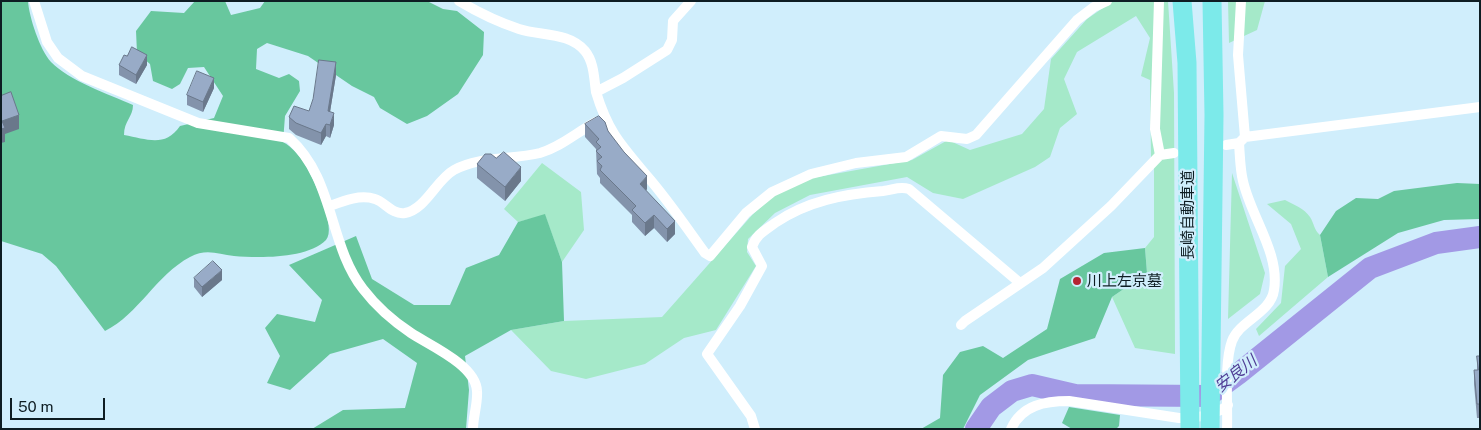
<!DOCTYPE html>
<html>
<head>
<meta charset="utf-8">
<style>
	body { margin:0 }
	#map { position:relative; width:1481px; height:430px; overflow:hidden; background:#d0eefc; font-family:"Public Sans",sans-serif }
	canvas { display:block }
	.frame { position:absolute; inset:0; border:2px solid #0e1d23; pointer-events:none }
	.scale { position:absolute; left:10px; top:398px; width:95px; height:22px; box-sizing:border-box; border:2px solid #0e1d23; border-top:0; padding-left:6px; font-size:15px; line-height:18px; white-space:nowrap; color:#0e1d23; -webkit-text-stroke:4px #d0eefc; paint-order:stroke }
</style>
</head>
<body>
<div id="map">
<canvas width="1481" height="430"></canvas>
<div class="frame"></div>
<div class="scale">50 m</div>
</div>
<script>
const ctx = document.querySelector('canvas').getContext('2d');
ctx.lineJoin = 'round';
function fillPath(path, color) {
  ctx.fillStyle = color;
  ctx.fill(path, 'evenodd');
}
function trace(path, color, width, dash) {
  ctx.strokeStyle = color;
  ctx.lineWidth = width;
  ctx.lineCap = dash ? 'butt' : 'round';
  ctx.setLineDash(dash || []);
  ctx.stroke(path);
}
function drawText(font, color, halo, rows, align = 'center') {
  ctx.font = font + ' "Public Sans","Noto Sans JP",sans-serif';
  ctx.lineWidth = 4.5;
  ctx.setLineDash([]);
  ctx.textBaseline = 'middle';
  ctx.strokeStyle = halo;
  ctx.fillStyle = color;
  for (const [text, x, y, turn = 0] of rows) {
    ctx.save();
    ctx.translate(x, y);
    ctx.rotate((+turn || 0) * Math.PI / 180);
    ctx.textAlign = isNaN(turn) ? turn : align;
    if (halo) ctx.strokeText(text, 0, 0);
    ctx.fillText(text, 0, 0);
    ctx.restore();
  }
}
fillPath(new Path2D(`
	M1113,1H1168L1174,93L1175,354L1135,348L1112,297L1147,273L1145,248L1154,237V169L1151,157L1150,80L1141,76L1150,38L1136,16L1077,52L1064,79L1077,114L1060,128L1050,157L1035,167L963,199L933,193L907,177L810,195L775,213L748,239L747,252L756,266L716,330L684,338L645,364L586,379L551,371L511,330L564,321L662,317L753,214L776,194L812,178L912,160L948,140L970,150L1022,134L1044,109L1051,59L1087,19Z
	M1228,1H1265L1257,30L1229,43Z
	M542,163L581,192L584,230L562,262L545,215L518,222L504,209Z
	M1232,173L1265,273L1260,294L1228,319Z
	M1285,200C1294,205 1304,208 1310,217C1314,223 1314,230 1320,235L1328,277L1259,336L1256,329L1281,303L1285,266L1301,249L1291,224L1267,204Z`), '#a5e9c9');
fillPath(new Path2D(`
	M1,1H28C29,17 40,50 51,62C68,80 110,95 133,105C133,117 124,121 124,135C147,139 165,148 180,126L214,118L223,96L204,67L188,68L180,84L172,89L153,81L150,64L137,53L136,31L151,11L184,13L195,1H225L231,15L260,8L265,1H427L443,9L457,11L484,32L483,55L458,94L427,116L407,124L380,108L374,97L352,86L308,56L267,43L257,49L256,69L279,78L289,74L299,81L300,91L285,116L283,142C292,147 301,157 306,166C314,180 337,228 326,240C307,259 259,258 234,256C218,254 206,248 190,257C156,275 139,314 105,331L56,266L42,254L1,241Z
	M1457,183L1480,184V219L1444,220L1398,233L1328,277L1320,235L1336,211L1356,198L1378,199L1394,191Z
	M545,214L562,262L564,321L511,330L465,356L469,390L466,429H312L343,410L405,408L417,363L383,339L330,354L290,390L267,383L280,356L265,328L277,314L315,322L322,300L289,265L356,236L372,279L414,305H450L466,268L499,255L518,222Z
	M1145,248L1147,273L1112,297L1095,338L1028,360L980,395L963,429H921L940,418L943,375L960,352L983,346L1003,358L1047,329L1060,279L1104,253Z
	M1069,407L1120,415L1119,426L1116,429H1072L1062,423Z`), '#68c79e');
trace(new Path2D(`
	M976,429L991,407L1012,391L1032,385L1075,395L1208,396L1238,374L1370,268L1436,243L1480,237`), '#a299e5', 22);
trace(new Path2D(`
	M34,1L47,42L58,58L82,76L198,123L289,138C335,179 328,244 363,289C376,306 393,321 411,333C429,345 476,365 477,391C478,403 473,417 473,429
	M459,1C479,13 498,22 519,29C541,36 569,32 585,51C594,62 594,78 596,92
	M691,1L673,21L672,40L667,50L623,78L596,92C608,132 621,145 647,176C668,200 686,227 705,253L710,256L746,213L772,192L811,174L856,163L906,157L941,136L967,139L976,135L1077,20L1094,7L1107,1
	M1159,1L1155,129L1160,155L1174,153
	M1241,1L1238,55L1245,137
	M1226,145L1239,143L1245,137L1480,107
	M330,206C343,201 360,194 375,199C385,202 392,215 405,213C426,209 436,180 454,170C479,156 512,160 540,153C561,147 577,132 596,122
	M961,325L965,321L1043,268L1111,206L1160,155
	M755,429L751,416L707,354L740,306L762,266L752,247C756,235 764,231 775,223C807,201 844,194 883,191C893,190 899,186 909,189L1020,283
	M1011,429C1022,405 1045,401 1069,401L1179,418C1196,418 1215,416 1228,405
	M1227,429C1228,405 1224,363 1232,341C1239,321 1271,313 1274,290C1280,253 1251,217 1243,181C1240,169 1240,156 1239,143`), '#fff', 10);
trace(new Path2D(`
	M1182,1L1187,63L1190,429
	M1210,429L1214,115L1212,1`), '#7ceaea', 19);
fillPath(new Path2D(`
	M119,65H147L136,84L119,75Z
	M336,75L330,112L334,125L330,138L326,136L321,145L296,135L289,129V117L309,111Z
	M214,88L203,112L187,105V95Z
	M585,124L608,131L647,189L646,191L675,234L667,242L654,228L645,236L632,222V215L600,183V178L597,174L596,149L585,137Z
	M477,164L521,181L505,201L477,178Z
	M194,278L222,280L202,297L194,287Z
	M1477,356H1480V418H1477L1474,384V370H1477Z`), '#8393ab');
fillPath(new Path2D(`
	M147,55V65L136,84V75Z
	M336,62V75L328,124V111Z
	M214,78V88L203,112V102Z
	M334,113V125L330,138V125Z
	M19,115V129L5,134V142L1,143L2,121Z
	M326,124V136L321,145V133Z
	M521,167V181L505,201V187Z
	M647,176V189L640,197V184Z
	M654,215V228L645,236V223Z
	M675,221V234L667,242V229Z
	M222,270V280L202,297V287Z`), '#6a788b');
const building = new Path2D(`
	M132,47L147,55L136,75L119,65L124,55L127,56Z
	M319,60L336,62L328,111L334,113L330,125L326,124L321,133L296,123L289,117L294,106L309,111L313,99Z
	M197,71L214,78L203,102L187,95Z
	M11,92L19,115L2,121L5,128L1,129V96Z
	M599,116L605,122L608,131L624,152L647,176L640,184L675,221L667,229L654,215L645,223L632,210L636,206L600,170L602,166L597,161L602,157L596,151L601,147L596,142L599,139L585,124Z
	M504,152L521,167L505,187L477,164L485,154H491L496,158Z
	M213,261L222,270L202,287L194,278Z
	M1477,356H1480V404H1477L1474,370H1478Z`);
fillPath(building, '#98abc7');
trace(building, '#6a788b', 1);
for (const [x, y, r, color] of [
	[1077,281,5,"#b52432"]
]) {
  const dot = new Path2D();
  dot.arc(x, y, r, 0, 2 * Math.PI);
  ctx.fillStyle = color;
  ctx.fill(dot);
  trace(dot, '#d0eefc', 2);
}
drawText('15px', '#0e1d23', '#d0eefc', [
	["長崎自動車道",1188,215,-90]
]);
drawText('15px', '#0e1d23', '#d0eefc', [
	["川上左京墓",1087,281]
], 'left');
drawText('italic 16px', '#4f3d95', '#d0eefc', [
	["安良川",1236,374,-38]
]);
</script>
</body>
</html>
